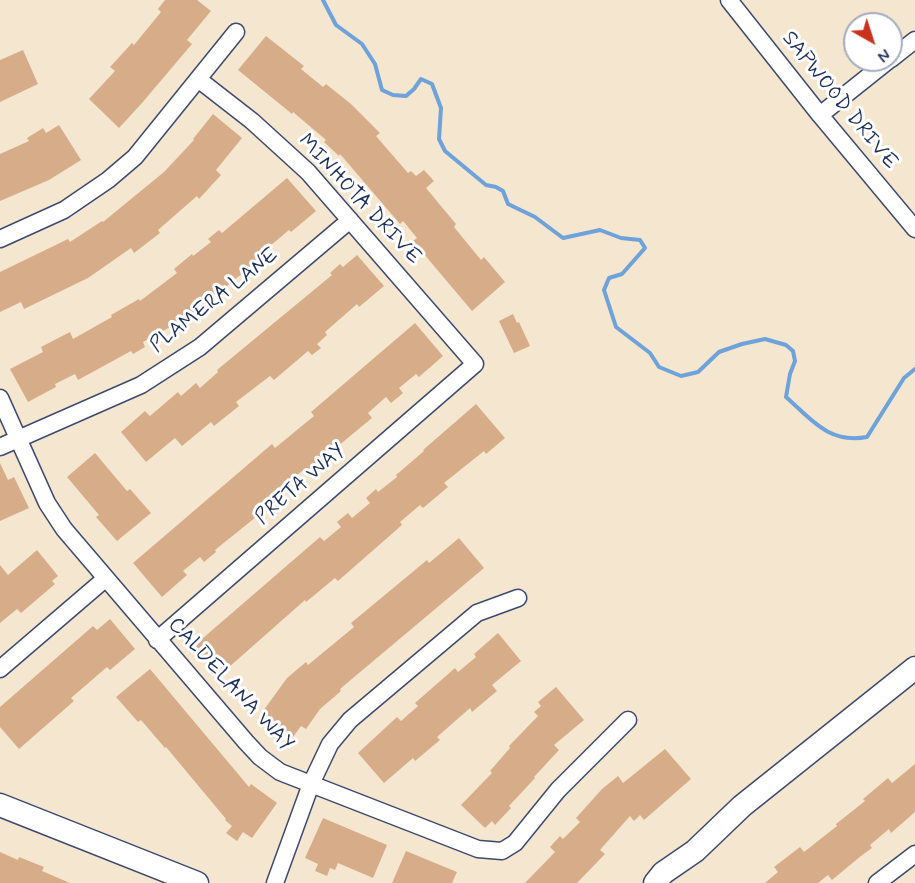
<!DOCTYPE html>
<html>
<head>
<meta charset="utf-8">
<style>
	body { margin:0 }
	#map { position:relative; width:915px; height:883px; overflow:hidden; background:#f5e6cf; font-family:Mynerve,sans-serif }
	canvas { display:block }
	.north { position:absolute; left:843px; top:12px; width:60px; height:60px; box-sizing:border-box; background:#fff; border:2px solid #a4acbf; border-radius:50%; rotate:141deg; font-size:16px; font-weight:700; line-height:24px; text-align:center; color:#1b2f5e }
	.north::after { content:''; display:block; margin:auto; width:21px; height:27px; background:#c8321e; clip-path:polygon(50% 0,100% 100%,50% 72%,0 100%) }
</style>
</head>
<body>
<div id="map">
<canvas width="915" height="883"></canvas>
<div class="north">N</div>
</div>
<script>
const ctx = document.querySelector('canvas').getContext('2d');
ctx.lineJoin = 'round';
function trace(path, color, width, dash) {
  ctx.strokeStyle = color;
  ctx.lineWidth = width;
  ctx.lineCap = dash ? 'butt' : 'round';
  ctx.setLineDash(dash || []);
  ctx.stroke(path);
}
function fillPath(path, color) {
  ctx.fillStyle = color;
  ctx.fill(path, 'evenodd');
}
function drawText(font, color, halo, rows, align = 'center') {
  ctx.font = font + ' Mynerve,sans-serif';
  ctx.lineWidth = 6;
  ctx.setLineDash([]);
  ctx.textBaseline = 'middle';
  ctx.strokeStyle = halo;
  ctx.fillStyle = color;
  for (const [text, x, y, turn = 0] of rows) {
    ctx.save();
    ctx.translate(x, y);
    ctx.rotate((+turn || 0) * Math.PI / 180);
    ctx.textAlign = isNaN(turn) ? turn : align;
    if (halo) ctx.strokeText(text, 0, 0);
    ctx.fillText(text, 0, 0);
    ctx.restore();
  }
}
trace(new Path2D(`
	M323,0L336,25L362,44L375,64L382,90L393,95L406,96L414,89L421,79L432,84L441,108L439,139L445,151L486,185L496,187L503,191L508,204L535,217L563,238L600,230L621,238L640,240L645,248L622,274L609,278L604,290L616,327L650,353L659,367L681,376L698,372L719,352L742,344L765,339L786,345L793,351L795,361L790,374L786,397C812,420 829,444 867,437L904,378L915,369`), '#6da2da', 4);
fillPath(new Path2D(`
	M165,0H197L211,11L187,40L192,44L142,103L119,128L89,99L115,71L110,67L132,43L134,45L161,12L158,9Z
	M266,36L304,66L301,69L323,87L326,84L351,104L380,133L376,136L408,173L411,171L416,176L424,170L434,181L426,188L456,224L454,227L481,260L484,257L505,282L472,311L413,241L417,238L403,221L400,224L340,154L339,156L324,142L326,140L293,112L292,114L238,70Z
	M23,50L38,84L0,102V60Z
	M213,114L242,138L216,170L221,175L199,199L197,196L158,230L160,233L134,253L131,248L88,278L24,309L21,302L0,312V272L68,239L70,242L102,221L103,222L164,172L194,140L193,139Z
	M59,125L81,160L49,180L0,201V154L29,141L27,138L43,128L46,133Z
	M287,178L316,211L291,232L289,230L270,246L272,249L172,331L170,327L143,342L145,347L133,354L131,351L78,380L75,374L55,384L56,387L28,402L10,369L43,352L41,347L70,332L73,339L112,317L111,315L139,299L140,301L177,273L174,269L192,254L193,256L211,242L208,239L219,230L222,233Z
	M357,255L384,286L359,307L357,304L325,332L327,335L317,344L321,348L312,355L308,351L274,380L270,376L236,402L239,406L214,426L211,422L182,446L175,438L146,462L121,432L145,411L150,416L178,392L181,396L196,383L200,388L218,372L217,370L332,275L330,273L340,264L343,267Z
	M513,314L517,323L519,322L530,346L514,353L499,321Z
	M415,323L443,356L419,377L416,374L399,388L403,393L391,403L386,397L368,413L372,418L304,474L302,471L285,485L288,490L277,500L272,494L256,507L261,513L215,550L216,552L204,562L200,557L183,571L187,575L162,597L133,563L272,444L275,448L314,416L311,412Z
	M476,404L505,438L486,454L484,451L444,483L448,487L423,508L420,505L400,522L402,525L338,581L335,578L306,602L305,600L220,675L195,645L320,537L324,541L341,527L337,522L348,513L352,518L370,503L366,498L376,489L378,492L397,477L396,475L424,451L423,450Z
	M95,453L127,491L130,489L151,513L117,541L96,517L99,515L67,477Z
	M0,463L8,480L14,477L29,508L0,521Z
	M459,538L484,568L340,689L341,691L320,709L306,729L301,726L290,741L258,718L287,678L306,662L308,665L354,627L351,623L427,560L429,563Z
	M37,550L58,576L52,581L55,584L21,613L17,609L0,623V565L8,575Z
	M110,619L135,649L110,670L107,667L71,698L74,701L19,749L0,727V707L93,626L97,630Z
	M498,633L521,661L492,685L497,691L472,712L470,708L437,737L440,740L415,761L413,758L384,783L358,753L397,717L401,721L418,706L415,703L455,668L458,672L476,657L474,654Z
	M150,669L249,787L251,784L277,803L252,838L243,832L237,841L226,833L232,826L225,820L226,819L166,747L165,748L141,720L138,722L116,697Z
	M556,687L584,720L554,745L559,750L534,777L535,778L509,806L511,808L495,825L492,821L485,828L461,805L492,773L490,771L510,748L509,746L538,716L534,712L541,706L538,702Z
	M665,749L691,779L644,820L640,815L634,821L630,816L600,850L605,854L577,883H525L555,852L550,847L560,836L563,839L580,822L576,818L602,789L618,776L623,783Z
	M915,764V812L891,833L889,829L870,845L872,848L861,856L832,880L828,875L818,883H765L778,872L774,867L800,847L804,852L837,826L836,824L865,801L863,799L888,778L892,783Z
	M323,818L387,845L373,878L338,863L335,870L330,868L327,876L315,871L318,864L305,858Z
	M406,851L457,872L452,883H392Z
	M0,852L18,860L19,857L44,867L42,871L70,883H0Z`), '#d7ad89');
const street = new Path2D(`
	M729,0L820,115L915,229
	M891,59L915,40
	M820,115L889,60
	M0,239L64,210L108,180L135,157L236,32
	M0,398L47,503L64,529L246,742L260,757L280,772L478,849L502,851L515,843L558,790L628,720
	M0,447L141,385L200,347L350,220
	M157,640L475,364L308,172L252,121L198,79
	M0,669L105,579
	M275,883L311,784L330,744L350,720L477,613L518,598
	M877,883L915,854`);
const secondary = new Path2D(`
	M0,805L197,883
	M655,883L663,873L695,851L742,806L915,668`);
trace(street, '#3c4a6f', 19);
trace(secondary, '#3c4a6f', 25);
trace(street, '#fff', 16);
trace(secondary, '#fff', 22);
drawText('21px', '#1b2f5e', '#fff', [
	["SAPWOOD DRIVE",839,101,51],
	["MINHOTA DRIVE",359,200,47],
	["PLAMERA LANE",215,301,-38],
	["PRETA WAY",301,485,-41],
	["CALDELANA WAY",230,685,47]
]);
</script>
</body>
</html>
